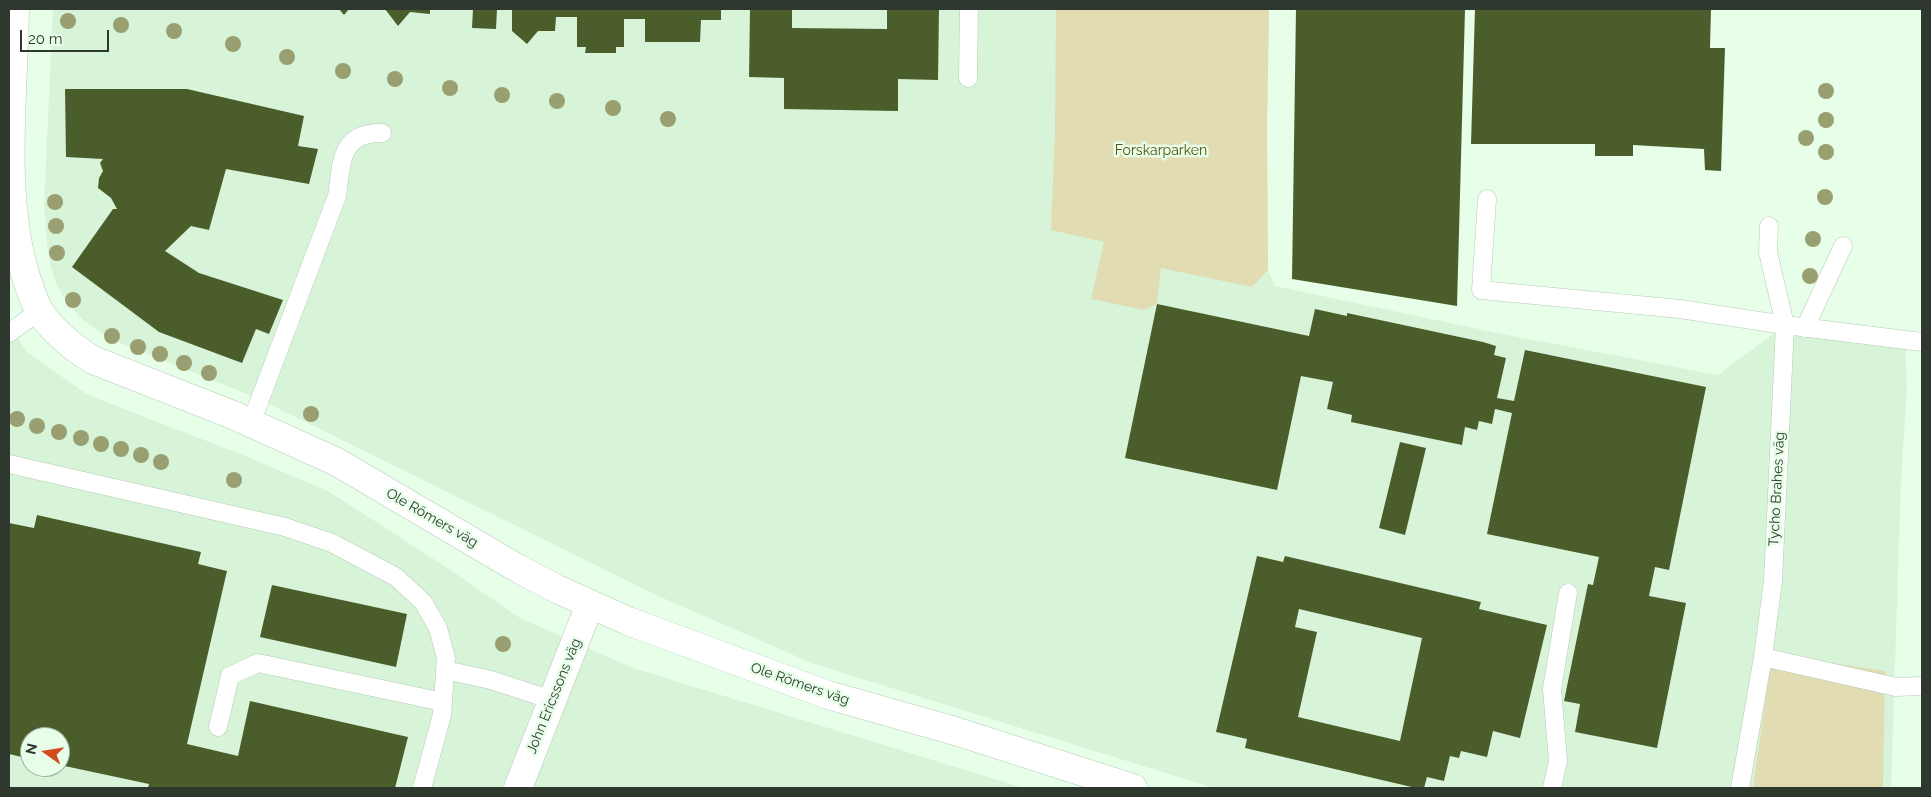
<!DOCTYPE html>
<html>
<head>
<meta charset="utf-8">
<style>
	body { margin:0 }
	#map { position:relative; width:1931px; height:797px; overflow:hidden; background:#e7fee8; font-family:Raleway,sans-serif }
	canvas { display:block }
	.frame { position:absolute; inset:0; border:10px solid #2f382f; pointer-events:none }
	.north { position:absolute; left:20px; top:727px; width:50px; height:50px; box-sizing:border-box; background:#e7fee8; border:1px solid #9daf9e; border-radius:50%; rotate:283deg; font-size:14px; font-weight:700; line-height:20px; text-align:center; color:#2f382f }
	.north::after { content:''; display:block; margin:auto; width:18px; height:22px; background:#d44b20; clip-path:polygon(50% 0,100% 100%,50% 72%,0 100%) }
	.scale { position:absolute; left:20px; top:30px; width:89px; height:22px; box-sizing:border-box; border:2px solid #2f382f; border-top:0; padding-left:6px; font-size:15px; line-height:18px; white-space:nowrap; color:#2f382f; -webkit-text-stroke:4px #e7fee8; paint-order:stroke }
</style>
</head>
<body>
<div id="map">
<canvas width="1931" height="797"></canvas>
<div class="frame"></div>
<div class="north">N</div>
<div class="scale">20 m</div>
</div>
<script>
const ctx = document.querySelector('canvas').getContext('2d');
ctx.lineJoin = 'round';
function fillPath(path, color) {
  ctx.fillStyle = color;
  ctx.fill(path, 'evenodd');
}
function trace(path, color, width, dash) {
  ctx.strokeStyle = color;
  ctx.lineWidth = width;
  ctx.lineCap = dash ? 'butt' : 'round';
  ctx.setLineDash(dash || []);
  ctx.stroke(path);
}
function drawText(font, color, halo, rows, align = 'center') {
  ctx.font = font + ' Raleway,sans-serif';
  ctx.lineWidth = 5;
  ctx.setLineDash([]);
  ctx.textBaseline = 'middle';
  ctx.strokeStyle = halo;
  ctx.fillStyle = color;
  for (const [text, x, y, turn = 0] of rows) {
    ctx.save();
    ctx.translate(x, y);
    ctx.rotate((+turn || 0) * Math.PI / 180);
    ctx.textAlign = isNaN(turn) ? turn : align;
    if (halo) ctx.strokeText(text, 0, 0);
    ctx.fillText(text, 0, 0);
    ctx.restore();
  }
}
fillPath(new Path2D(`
	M53,9H1269L1267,126L1268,270L1275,286L1502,334L1718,375L1785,325L1905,340L1907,387L1901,481L1891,788H1214L814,664L656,595L261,400L111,339L84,321L68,304L57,286L51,268L47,244L44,205Z
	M9,324L27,352L88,395L243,455L328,491L446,567L520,618L633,668L1024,788H9ZM30,737H60V767H30Z`), '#d7f4d9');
fillPath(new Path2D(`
	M1056,9H1269L1267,126L1268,270L1252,287L1161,268L1157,304L1144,310L1091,299L1104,242L1051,230L1055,131Z
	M1772,654L1885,671L1883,788H1753Z`), '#e1dcb1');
fillPath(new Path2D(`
	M339,9H349L344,15Z
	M385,9H430V14L410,12L398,26Z
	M473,9H497L496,29L472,28Z
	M512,9H721V20H701L700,42H645V19H624V47H616V53H585L586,47H577V17H556L555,31H538L527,44L512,31Z
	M750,9H792V28L887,29V9H939L938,80L898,79V111L784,109V78L749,77Z
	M1296,9H1465L1457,306L1292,279Z
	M1475,9H1711L1710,48H1725L1721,171L1705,170L1704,149L1633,145V156H1595V144H1471Z
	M65,89H187L304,116L298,146L318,149L309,184L226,169L209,230L191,226L165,251L199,273L283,300L269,334L256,329L242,363L159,332L72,267L113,209H117L111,198L98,188L99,178L103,171L100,163L103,159L66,157Z
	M1157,304L1309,336L1315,309L1347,316V313L1483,342L1496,346L1494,355L1506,358L1497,398L1514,401L1525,350L1706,387L1669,570L1655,567L1649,596L1686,603L1657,748L1575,732L1580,704L1564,701L1588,584L1593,585L1599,557L1487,534L1512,413L1495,409L1492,424L1479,421L1477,430L1465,427L1462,445L1351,422L1352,415L1327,409L1333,382L1301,376L1277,490L1125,458Z
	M1400,442L1426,448L1405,535L1379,528Z
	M37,515L201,552L198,564L227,571L187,744L238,756L250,701L408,737L395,788H148L149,784L60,765V737H30V759L9,754V523L34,528Z
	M1257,556L1283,562L1285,556L1481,602L1479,609L1547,625L1520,738L1493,731L1487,757L1461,751L1459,758L1450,756L1444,781L1427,777L1424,788H1416L1245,748L1247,739L1216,732ZM1299,609L1422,638L1400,741L1298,717L1317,632L1295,627Z
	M272,585L407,614L396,667L260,637Z`), '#4c5d2c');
const service = new Path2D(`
	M968,78L969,9
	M1487,199L1481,290L1680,309L1785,325L1768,252L1769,226
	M1805,328L1843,246
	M9,333L39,311
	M251,423L337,196C342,164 339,132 382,133
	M9,464L285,527L332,543L396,577L423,602L438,628L446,658L442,715L422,788
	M1763,657L1896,687L1922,686
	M445,670L491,680L552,700
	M218,727L230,676L258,663L443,702
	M1552,788L1558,761L1552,689L1568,593
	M1740,788L1763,657L1773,581L1785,325L1922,342`);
const minor = new Path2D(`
	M15,9C14,96 0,196 27,280C31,290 34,303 40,312C54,332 72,347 93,360L233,415L337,462L517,568L557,589L628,621L828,695L955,731L1133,788
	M518,788L590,604`);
trace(service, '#b5cbb6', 19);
trace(minor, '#b5cbb6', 29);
trace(service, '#fff', 18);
trace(minor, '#fff', 28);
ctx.fillStyle = '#999f71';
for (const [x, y] of [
	[68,21],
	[121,25],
	[174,31],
	[233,44],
	[287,57],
	[343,71],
	[395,79],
	[450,88],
	[1826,91],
	[502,95],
	[557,101],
	[613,108],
	[668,119],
	[1826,120],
	[1806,138],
	[1826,152],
	[1825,197],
	[55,202],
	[56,226],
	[1813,239],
	[57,253],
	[1810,276],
	[73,300],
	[112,336],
	[138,347],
	[160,354],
	[184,363],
	[209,373],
	[311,414],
	[17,419],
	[37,426],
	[59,432],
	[81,438],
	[101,444],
	[121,449],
	[141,455],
	[161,462],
	[234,480],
	[503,644]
]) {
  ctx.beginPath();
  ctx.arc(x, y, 8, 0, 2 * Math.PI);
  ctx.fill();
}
drawText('14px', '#59520f', '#e7fee8', [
	["Forskarparken",1161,151]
]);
drawText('14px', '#2f382f', '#e7fee8', [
	["Tycho Brahes väg",1777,489,-87],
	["Ole Römers väg",432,518,30],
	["Ole Römers väg",800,684,19],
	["John Ericssons väg",554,696,-68]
]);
</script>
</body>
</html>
